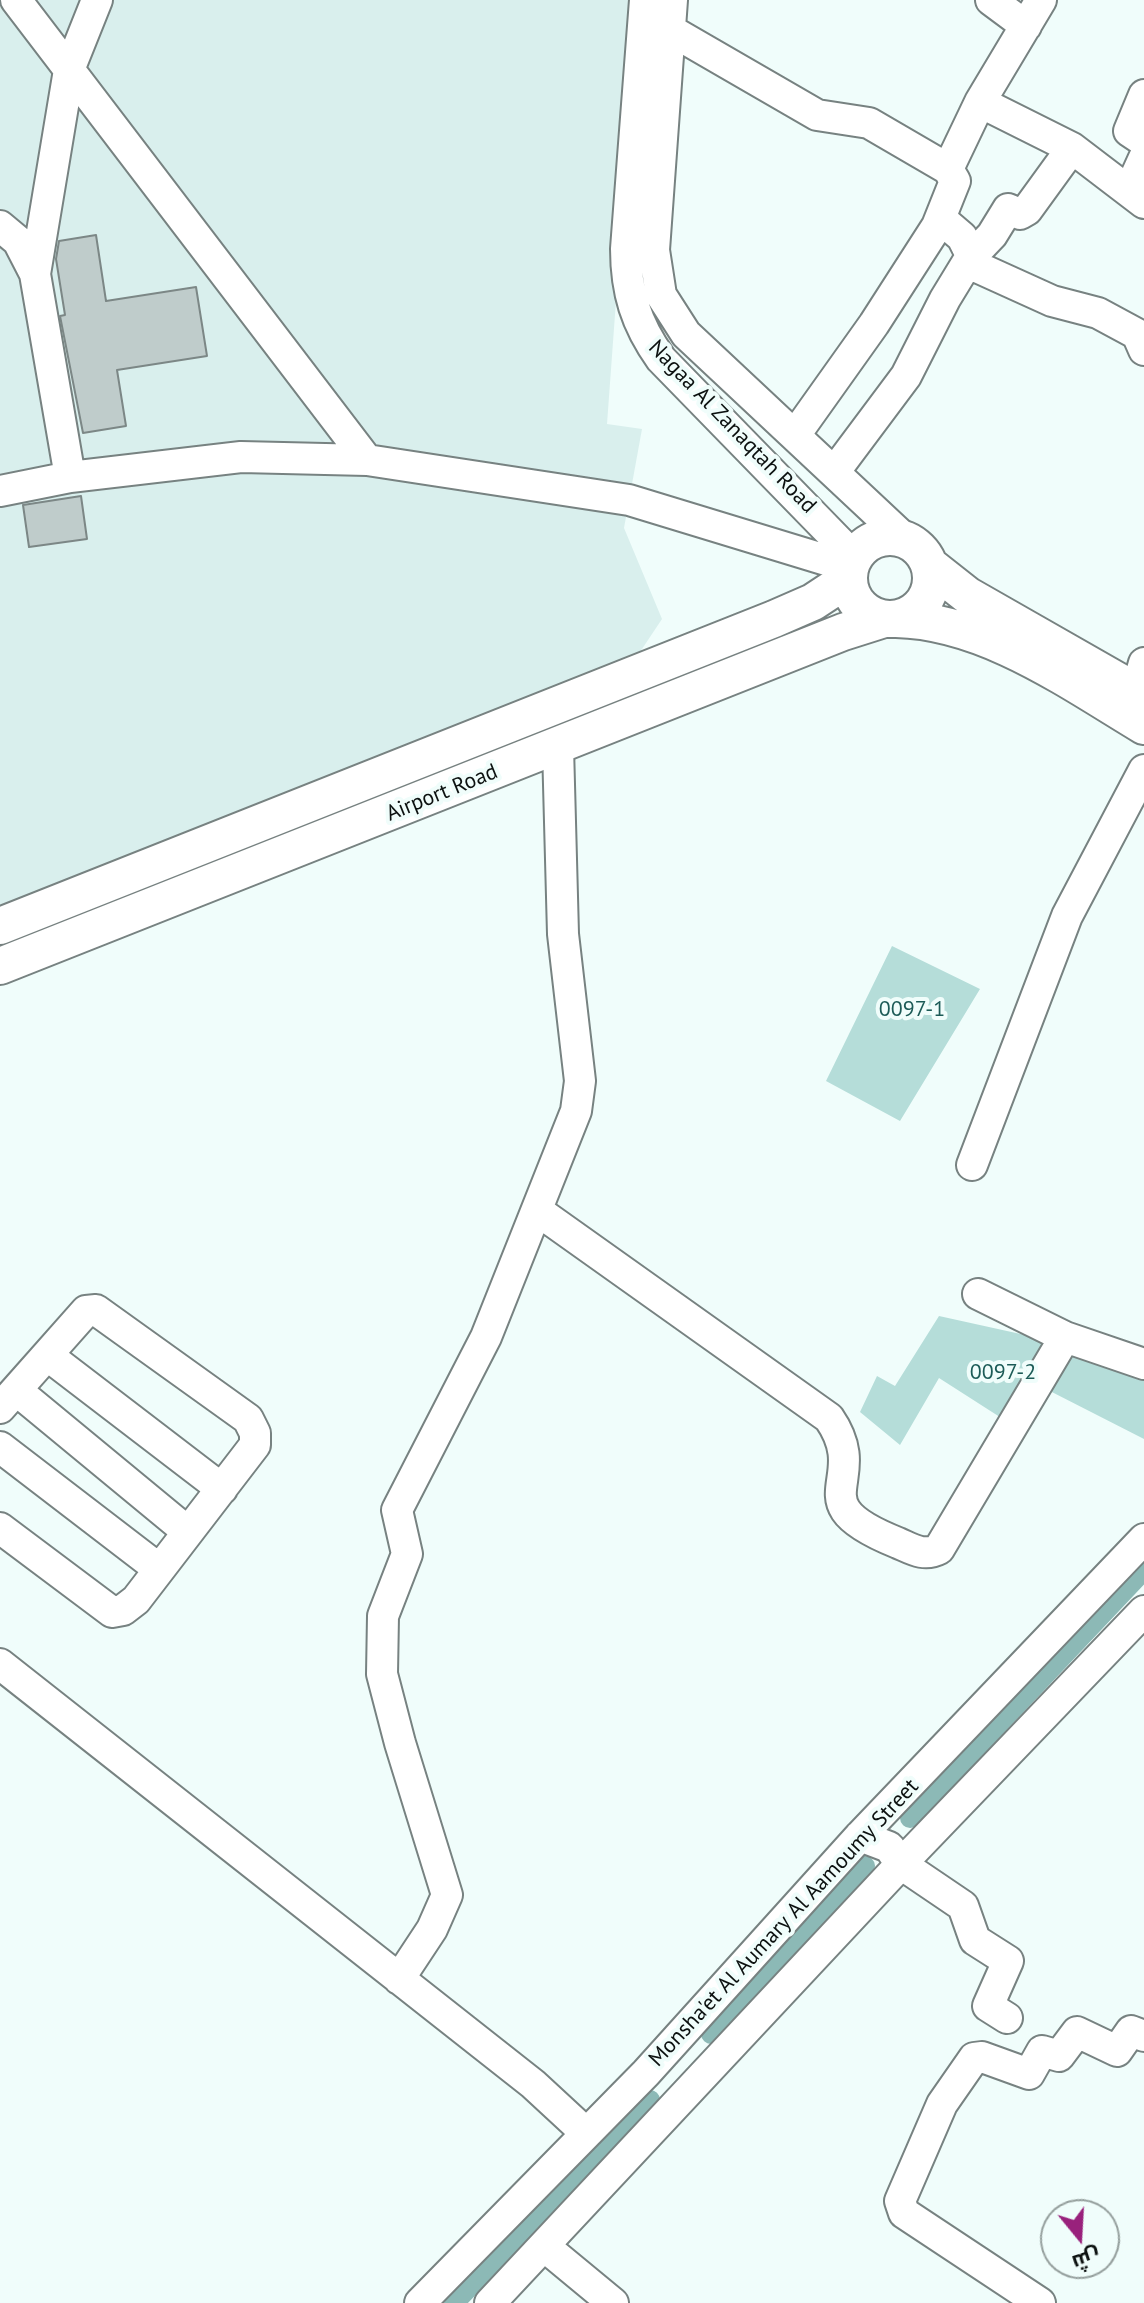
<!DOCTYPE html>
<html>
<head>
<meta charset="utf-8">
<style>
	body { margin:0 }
	#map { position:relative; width:1144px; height:2303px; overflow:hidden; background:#f0fdfb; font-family:"PT Sans",Cairo,sans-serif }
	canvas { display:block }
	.north { position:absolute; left:1040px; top:2199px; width:80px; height:80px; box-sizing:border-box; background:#f0fdfb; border:2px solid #959f9d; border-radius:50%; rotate:162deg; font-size:22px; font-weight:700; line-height:32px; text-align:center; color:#0c1110 }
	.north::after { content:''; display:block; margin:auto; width:28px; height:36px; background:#99217c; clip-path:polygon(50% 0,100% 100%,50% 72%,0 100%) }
</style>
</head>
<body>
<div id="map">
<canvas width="1144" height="2303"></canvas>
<div class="north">ش</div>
</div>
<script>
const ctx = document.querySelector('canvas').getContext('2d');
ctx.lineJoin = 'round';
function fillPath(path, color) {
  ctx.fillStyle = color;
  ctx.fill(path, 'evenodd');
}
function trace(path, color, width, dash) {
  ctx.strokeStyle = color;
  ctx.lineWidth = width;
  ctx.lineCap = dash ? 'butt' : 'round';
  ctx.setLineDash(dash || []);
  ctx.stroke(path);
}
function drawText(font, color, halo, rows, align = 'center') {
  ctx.font = font + ' "PT Sans",sans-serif';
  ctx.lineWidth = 8;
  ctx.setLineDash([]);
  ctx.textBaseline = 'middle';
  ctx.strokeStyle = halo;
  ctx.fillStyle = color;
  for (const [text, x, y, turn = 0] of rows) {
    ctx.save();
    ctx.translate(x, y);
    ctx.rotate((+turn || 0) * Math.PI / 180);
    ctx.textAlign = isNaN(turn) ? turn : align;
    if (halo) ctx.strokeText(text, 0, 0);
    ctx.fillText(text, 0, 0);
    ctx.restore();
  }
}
fillPath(new Path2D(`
	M0,0H638L607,424L642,429L624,528L662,619L640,652L0,915Z`), '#d9efed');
fillPath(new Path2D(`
	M892,946L980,989L900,1121L826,1081Z
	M939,1316L1084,1348L1144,1367V1439L1044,1388L1017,1428L939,1378L900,1445L860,1412L877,1376L895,1386Z`), '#b5ddd9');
trace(new Path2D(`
	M910,1818L1144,1570
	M711,2034L865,1866
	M454,2303L650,2100`), '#8cb9b6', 20);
const building = new Path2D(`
	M96,235L106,301L196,287L207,356L117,370L126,426L83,433L60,316L65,315L56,259L59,241Z
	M81,496L87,539L29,547L23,505Z`);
fillPath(building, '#bfcccb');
trace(building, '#7c8786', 2);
const minor = new Path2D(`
	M16,0L367,460
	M645,0L626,249C626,292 636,324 661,359L854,557
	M672,0L654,250L661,295L686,334L906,540
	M991,0L1026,26
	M670,30L817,115L869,123L948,169L955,181L937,226L874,324L795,435
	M1144,95L1129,131L1144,141
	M980,102L1072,148L1144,203
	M948,169L980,102L1041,0
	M1129,191L1144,158
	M941,219L962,237L977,267L1052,301L1098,313L1137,334L1144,350
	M0,226L18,241L35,274L70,477
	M35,274L69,70L97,0
	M835,471L906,376L945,299L970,258L992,235L1008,209L1020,214L1027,210L1072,148
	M0,491L70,477L241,457L367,460L629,500L849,567
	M1136,691L1144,663
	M972,1165L1067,916L1144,770
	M538,1211L829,1418C874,1483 793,1501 898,1543C912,1549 924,1557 939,1549L1065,1337
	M978,1294L1065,1337L1144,1364
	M47,1355L222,1489
	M16,1390L188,1532
	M0,1408L86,1311L96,1310L248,1419L255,1433V1445L136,1600L123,1610L112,1612L0,1528
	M0,1447L159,1569
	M0,1664L533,2084L586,2133
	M860,1836L889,1847L901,1864L963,1906L975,1940L1008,1961L988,2006L1007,2018
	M399,1979L432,1929L447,1895L400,1743L382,1674L383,1616L407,1554L397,1510L486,1337L576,1111L580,1081L563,934L558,747
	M544,2246L613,2303
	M420,2303L646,2073L860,1836L1144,1539
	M490,2303L901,1864L1144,1611
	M1040,2303L904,2213L900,2201L942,2104L974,2058L982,2057L1029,2074L1042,2051L1059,2056L1077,2032L1117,2051L1131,2031L1144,2036`);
const major = new Path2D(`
	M849 578a41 41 0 1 1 82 0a41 41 0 1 1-82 0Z
	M929,565L967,595L1144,696
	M896,619C986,621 1069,681 1144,726
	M0,926L774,619L813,602L848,579
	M0,966L843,632L884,619`);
trace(minor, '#778281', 34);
trace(major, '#778281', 40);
trace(minor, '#fff', 30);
trace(major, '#fff', 36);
drawText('22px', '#0c1110', '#f0fdfb', [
	["Nagaa Al Zanaqtah Road",732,427,46],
	["Airport Road",442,793,-22],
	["Monsha'et Al Aumary Al Aamoumy Street",784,1923,-47]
]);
drawText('22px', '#1c5b57', '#f0fdfb', [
	["0097-1",912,1010],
	["0097-2",1003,1373]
]);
</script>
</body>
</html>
